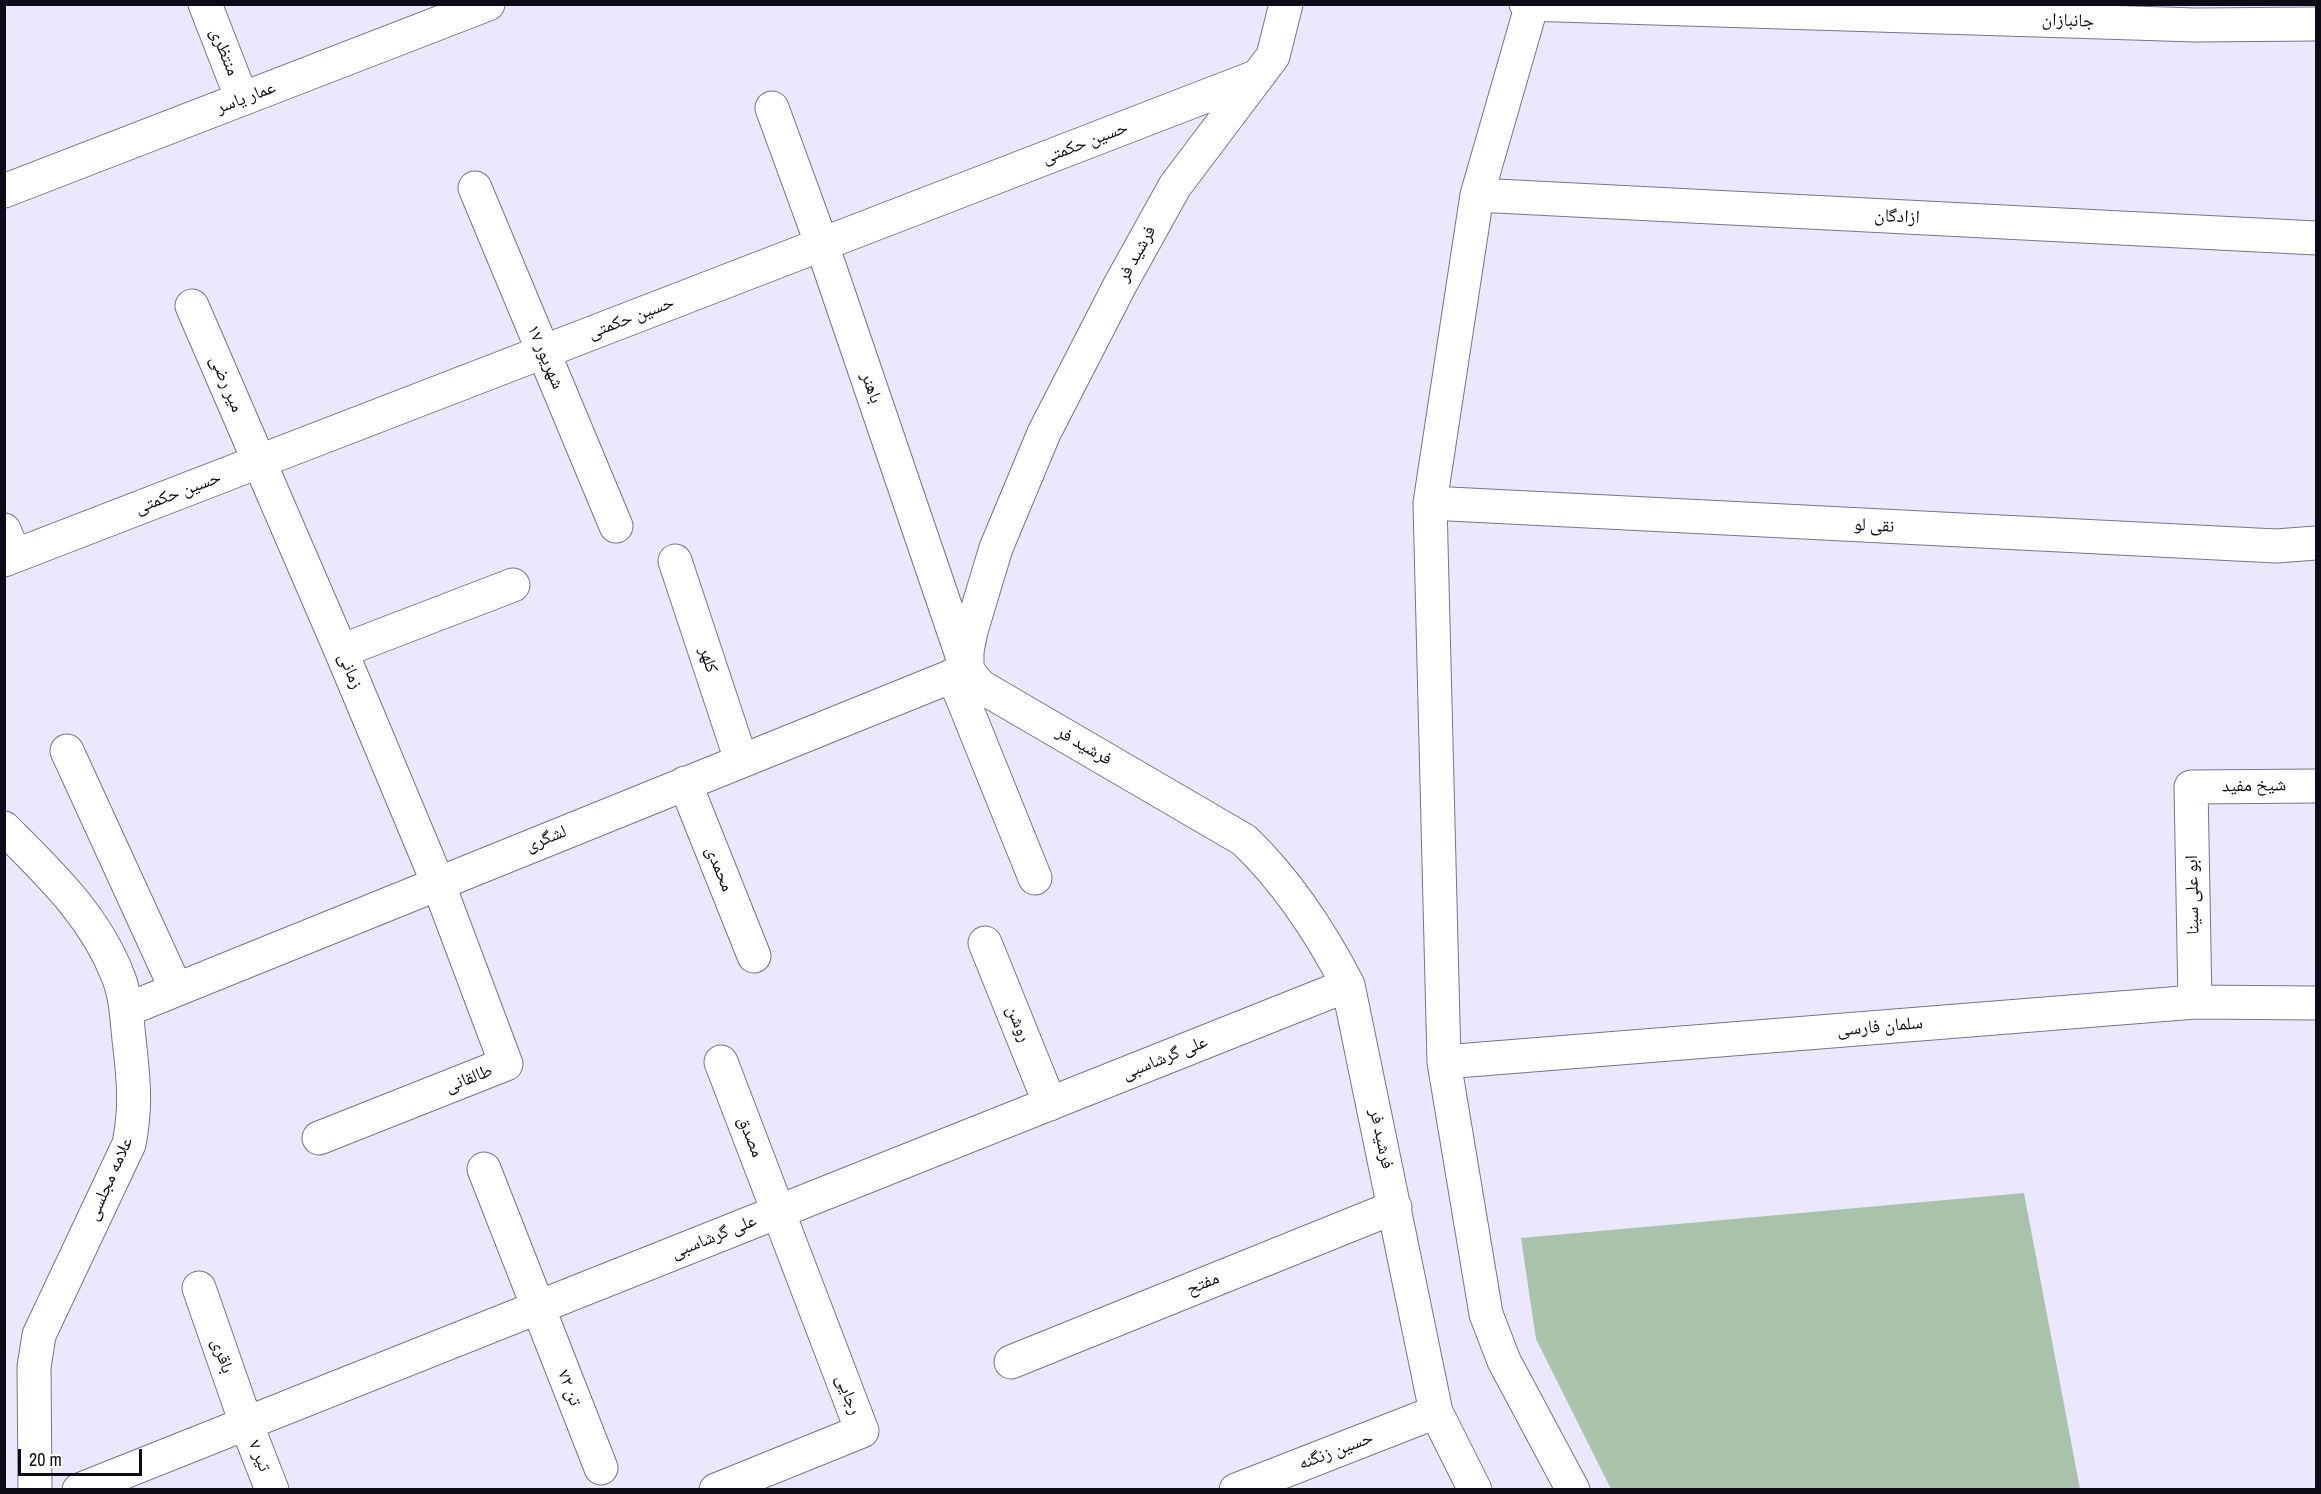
<!DOCTYPE html>
<html>
<head>
<meta charset="utf-8">
<style>
	body { margin:0 }
	#map { position:relative; width:2321px; height:1494px; overflow:hidden; background:#ebe8fe; font-family:"Archivo Narrow",sans-serif }
	canvas { display:block }
	.frame { position:absolute; inset:0; border:6px solid #0d0b17; pointer-events:none }
	.scale { position:absolute; left:18px; top:1449px; width:124px; height:27px; box-sizing:border-box; border:3px solid #0d0b17; border-top:0; padding-left:8px; font-size:18px; line-height:21px; white-space:nowrap; color:#0d0b17; -webkit-text-stroke:4px #fff; paint-order:stroke }
</style>
</head>
<body>
<div id="map">
<canvas width="2321" height="1494"></canvas>
<div class="frame"></div>
<div class="scale">20 m</div>
</div>
<script>
const ctx = document.querySelector('canvas').getContext('2d');
ctx.lineJoin = 'round';
function fillPath(path, color) {
  ctx.fillStyle = color;
  ctx.fill(path, 'evenodd');
}
function trace(path, color, width, dash) {
  ctx.strokeStyle = color;
  ctx.lineWidth = width;
  ctx.lineCap = dash ? 'butt' : 'round';
  ctx.setLineDash(dash || []);
  ctx.stroke(path);
}
function drawText(font, color, halo, rows, align = 'center') {
  ctx.font = font + ' "Archivo Narrow","Noto Naskh Arabic",sans-serif';
  ctx.lineWidth = 4.5;
  ctx.setLineDash([]);
  ctx.textBaseline = 'middle';
  ctx.strokeStyle = halo;
  ctx.fillStyle = color;
  for (const [text, x, y, turn = 0] of rows) {
    ctx.save();
    ctx.translate(x, y);
    ctx.rotate((+turn || 0) * Math.PI / 180);
    ctx.textAlign = isNaN(turn) ? turn : align;
    if (halo) ctx.strokeText(text, 0, 0);
    ctx.fillText(text, 0, 0);
    ctx.restore();
  }
}
fillPath(new Path2D(`
	M2024,1193L2080,1489H1611L1536,1339L1521,1238Z`), '#a8c3a9');
const minor = new Path2D(`
	M205,4L242,99
	M1286,4L1273,56L1175,186L1120,285L1044,433L996,548L971,631L967,651V670L980,686L1244,840C1287,881 1321,933 1348,985L1436,1412L1475,1490
	M1526,4L2196,25L2316,24
	M1532,4L1477,195L1430,503L1444,1062L1486,1314L1504,1361L1573,1490
	M475,188L616,526
	M4,191L488,4
	M1477,195L2316,238
	M192,306L341,651L438,883L506,1064L319,1138
	M1430,503L2276,546L2316,543
	M4,530L15,556
	M4,560L1258,76
	M675,561L741,760
	M341,651L513,585
	M953,675L1035,878
	M67,751L176,989
	M685,783L754,956
	M4,828C49,873 95,916 118,976C127,998 127,1025 130,1048C134,1083 136,1109 129,1144L39,1335L34,1367L35,1490
	M985,943L1050,1104
	M2195,1002L2191,787L2316,786
	M126,1010L967,670L822,245L772,108
	M1444,1062L2195,1002L2316,1003
	M484,1169L601,1468
	M199,1288L246,1423L272,1490
	M1011,1362L1395,1207
	M79,1490L1348,985
	M716,1490L862,1431L721,1062
	M1236,1490L1436,1412`);
trace(minor, '#787293', 35);
trace(minor, '#fff', 33);
drawText('18px', '#0d0b17', '#fff', [
	["جانبازان",2068,21,2],
	["منتظری",224,52,68],
	["عمار یاسر",246,98,-21],
	["حسین حکمتی",1085,143,-21],
	["ازادگان",1897,217,3],
	["فرشید فر",1137,254,-61],
	["حسین حکمتی",631,318,-21],
	["۱۷ شهریور",545,357,67],
	["میر رضی",226,384,67],
	["باهنر",871,388,71],
	["حسین حکمتی",178,493,-21],
	["نقی لو",1874,526,3],
	["کلهر",708,660,72],
	["زمانی",350,671,67],
	["فرشید فر",1084,746,30],
	["شیخ مفید",2254,786,-1],
	["لشگری",546,839,-22],
	["محمدی",719,869,68],
	["ابو علی سینا",2193,895,-91],
	["روشن",1018,1024,68],
	["سلمان فارسی",1880,1027,-5],
	["علی گرشاسبی",1165,1058,-22],
	["طالقانی",469,1079,-21],
	["مصدق",750,1137,69],
	["فرشید فر",1381,1139,78],
	["علامه مجلسی",110,1179,-66],
	["علی گرشاسبی",714,1237,-22],
	["مفتح",1203,1284,-22],
	["باقری",222,1356,71],
	["۷۲ تن",569,1388,69],
	["رجایی",848,1395,69],
	["حسین زنگنه",1336,1451,-21],
	["۷ تیر",259,1456,68]
]);
</script>
</body>
</html>
